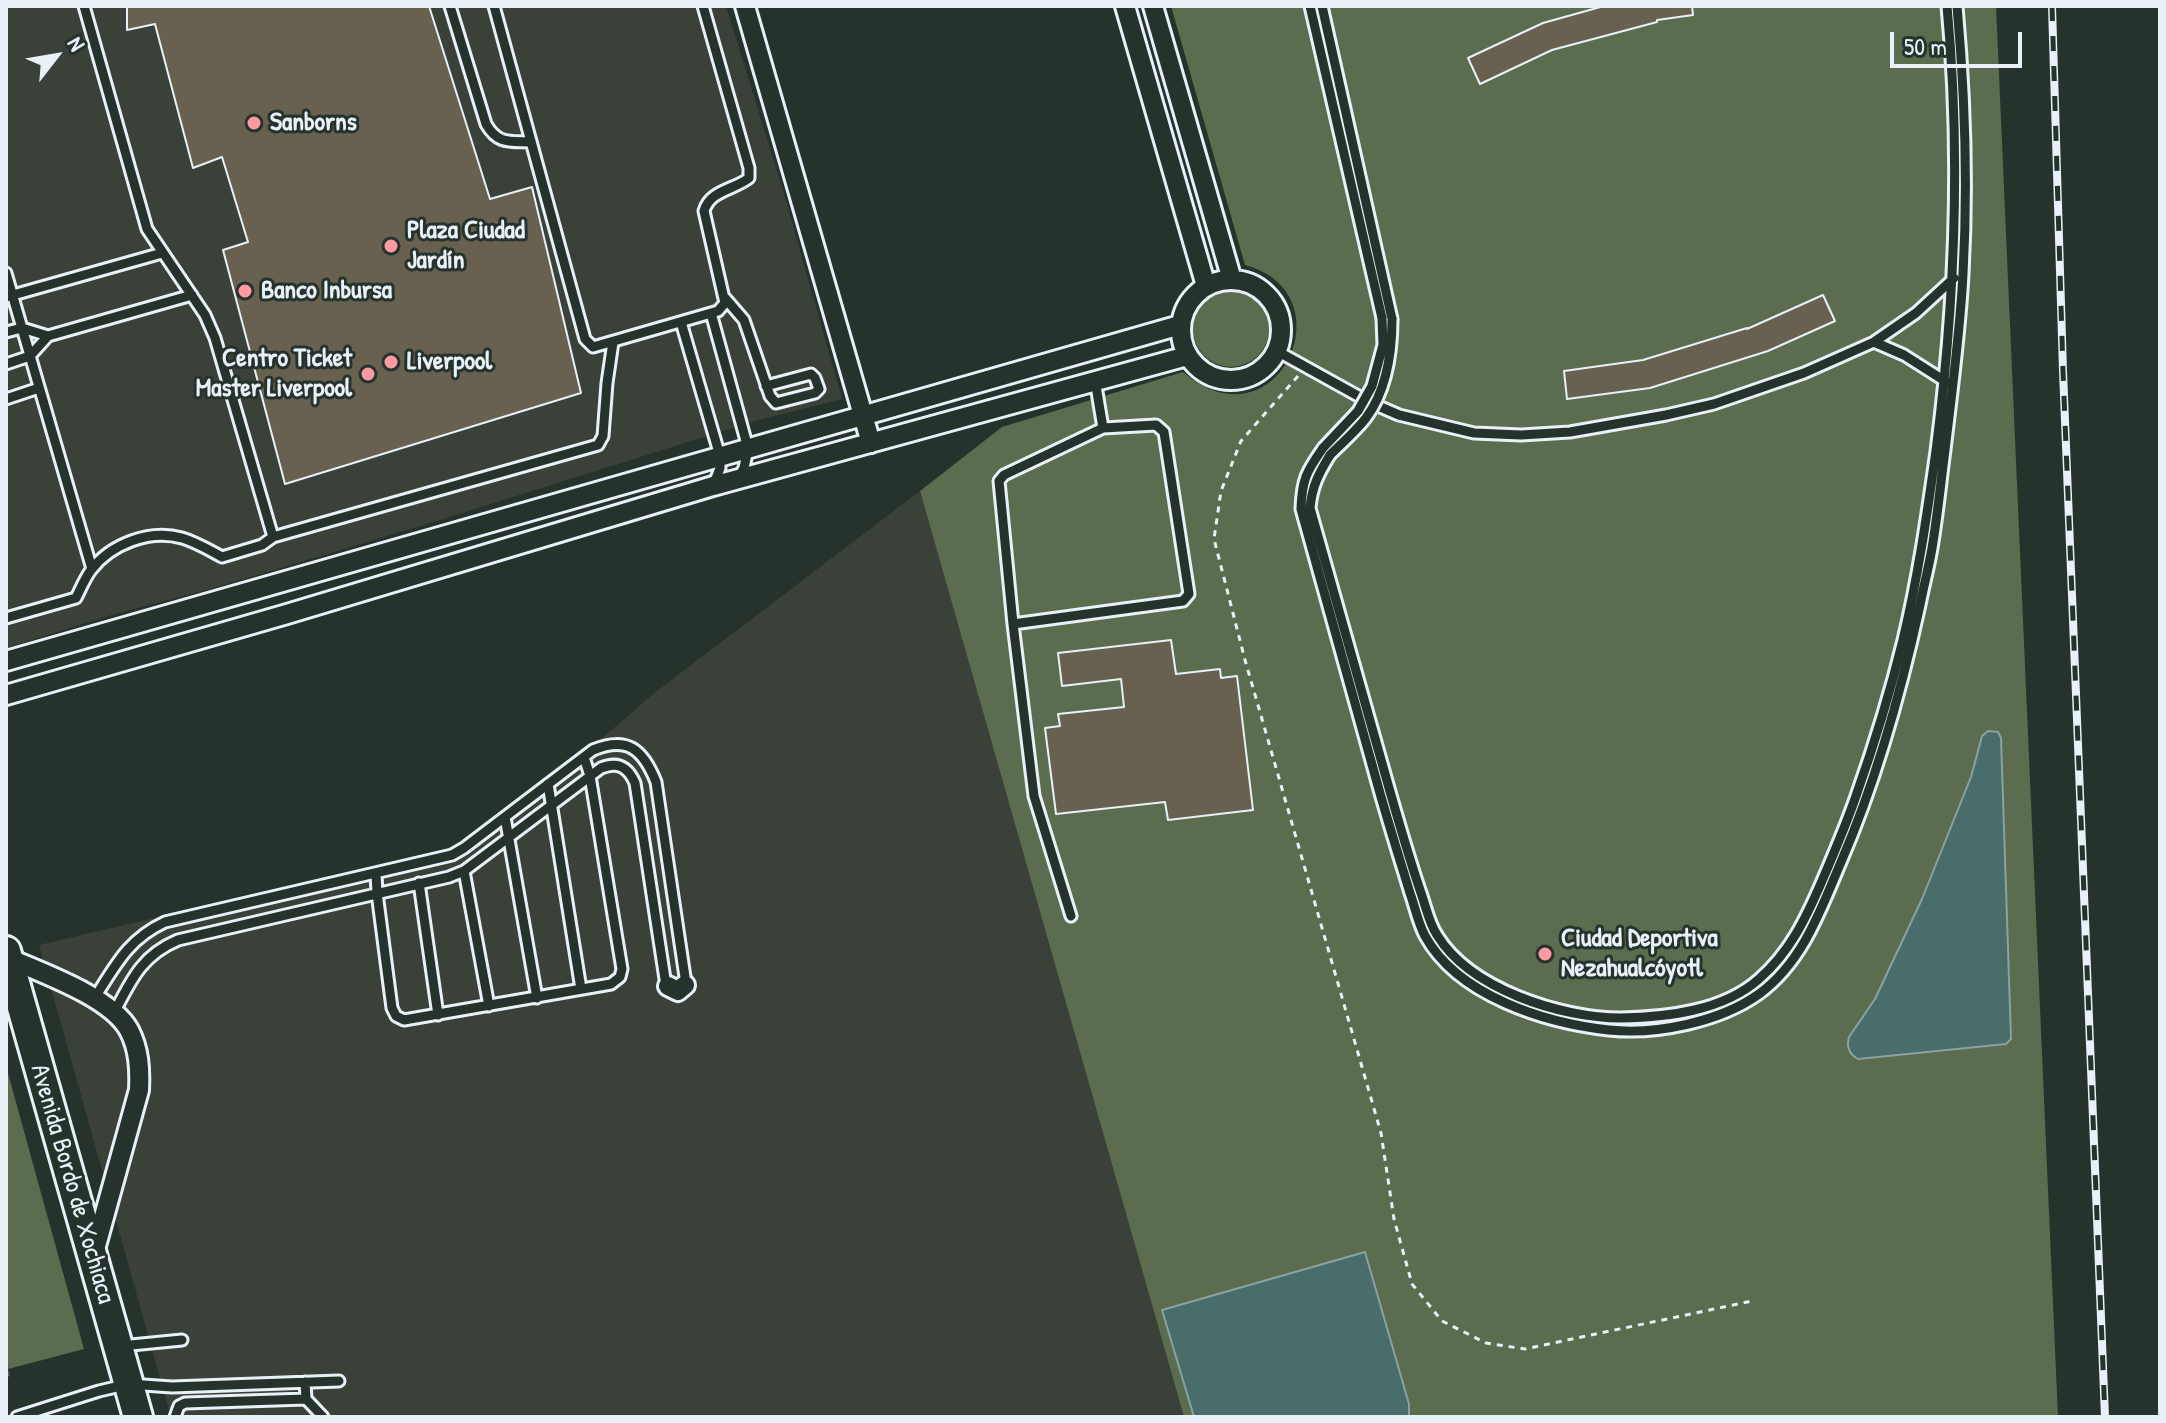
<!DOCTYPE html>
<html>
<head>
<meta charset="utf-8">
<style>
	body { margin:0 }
	#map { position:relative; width:2166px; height:1423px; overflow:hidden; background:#26332d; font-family:"Patrick Hand",sans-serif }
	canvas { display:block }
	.frame { position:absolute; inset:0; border:8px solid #e8f1f8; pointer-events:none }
	.north { position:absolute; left:16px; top:16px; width:80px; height:80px; -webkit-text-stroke:6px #26332d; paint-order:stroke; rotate:59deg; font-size:22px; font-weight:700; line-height:32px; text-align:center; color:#e8f1f8 }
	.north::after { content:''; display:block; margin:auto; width:28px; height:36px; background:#e8f1f8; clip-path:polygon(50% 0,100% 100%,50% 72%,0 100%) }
	.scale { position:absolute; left:1890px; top:32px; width:132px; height:36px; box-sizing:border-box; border:4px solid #e8f1f8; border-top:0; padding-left:10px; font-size:24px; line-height:28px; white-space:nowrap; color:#e8f1f8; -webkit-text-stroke:6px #26332d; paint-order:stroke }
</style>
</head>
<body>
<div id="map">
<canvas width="2166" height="1423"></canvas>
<div class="frame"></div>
<div class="north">N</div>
<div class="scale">50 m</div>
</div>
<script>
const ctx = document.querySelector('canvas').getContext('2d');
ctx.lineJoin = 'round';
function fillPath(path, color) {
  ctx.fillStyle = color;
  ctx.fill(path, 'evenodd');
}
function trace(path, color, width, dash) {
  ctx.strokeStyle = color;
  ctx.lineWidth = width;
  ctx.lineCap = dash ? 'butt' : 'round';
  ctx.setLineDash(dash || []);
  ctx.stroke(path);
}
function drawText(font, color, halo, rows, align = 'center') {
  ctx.font = font + ' "Patrick Hand",sans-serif';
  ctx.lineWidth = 6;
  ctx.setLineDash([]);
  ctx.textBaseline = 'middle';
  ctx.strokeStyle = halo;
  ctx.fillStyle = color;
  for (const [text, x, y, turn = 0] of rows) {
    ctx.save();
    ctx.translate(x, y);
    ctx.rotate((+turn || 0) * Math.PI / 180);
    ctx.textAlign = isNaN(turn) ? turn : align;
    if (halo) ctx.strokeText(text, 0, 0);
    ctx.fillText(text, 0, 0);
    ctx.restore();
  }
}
fillPath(new Path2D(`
	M6,6H726L784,194L842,399L758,420L427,524L224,585L108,616L6,648Z
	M920,491L1184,1417H171L39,945L457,847L600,740L653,694Z`), '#3a4138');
fillPath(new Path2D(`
	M1171,6H1996L2058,1417H1184L920,491L1002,427L1183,372C1277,452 1350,293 1245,265Z
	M1193 329a38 38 0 1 1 76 0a38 38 0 1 1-76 0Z
	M6,1066L84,1349L8,1369L10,1376L6,1377Z`), '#5c6c4e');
const water = new Path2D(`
	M1988,731L1998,732L2001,738L2011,1039L2006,1044L1858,1059C1849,1054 1846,1047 1849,1037L1875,999L1922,899L1971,777L1982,736Z
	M1365,1252L1409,1404V1417H1194L1162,1310Z`);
fillPath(water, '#496d6b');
trace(water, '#89a2a3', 2);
const building = new Path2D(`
	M127,6H429L490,199L532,187L581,393L285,484L223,250L248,242L222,157L193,168L155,24L127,30Z
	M1604,6H1692L1693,15L1657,20V22L1552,50L1480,84L1468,58L1543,23Z
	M1823,295L1835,321L1768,351L1650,388L1567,399L1564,371L1643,360L1747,328V329Z
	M1171,640L1176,674L1220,669L1221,678L1237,676L1253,810L1168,820L1165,802L1056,814L1045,728L1060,726L1058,714L1124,707L1121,679L1062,686L1058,653Z`);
fillPath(building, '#686150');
trace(building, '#e8f1f8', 2);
const lane = new Path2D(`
	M84,6L147,229L205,315L215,338L273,537
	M450,6L486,124C498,145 510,141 531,142
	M494,6L585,339L593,347L718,311L725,303L704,211C710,190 734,190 749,178V168L703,6
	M1310,6L1382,318
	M1322,6L1392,319
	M6,273L92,569
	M6,297L162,253
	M725,298L744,320L770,396L776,403L815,393L819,389L815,378L811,374L766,386
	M711,313L748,448L744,468L738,479
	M681,322L720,456V468L714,484
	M6,332L22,328L48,336
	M1874,342L1904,355L1948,383
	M1277,351L1369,402L1399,415L1474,433L1521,435L1570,432L1666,415L1714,404L1804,373L1874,342L1916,313L1954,278
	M6,364L30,356L48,336L192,295
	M6,399L39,388
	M1323,448C1306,472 1302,480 1301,509C1327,602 1353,694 1378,786C1388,822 1399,857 1410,893C1415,907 1418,923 1425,936C1458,996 1545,1023 1609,1030C1656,1035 1720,1022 1759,994C1803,962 1821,909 1841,862C1877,779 1901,692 1920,605C1924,584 1930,563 1933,542C1938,511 1941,480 1945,450C1952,391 1960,333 1963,274C1968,185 1965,95 1957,6
	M1330,455C1319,473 1312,486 1310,508C1336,601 1363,695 1389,788C1399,823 1409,858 1421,893C1426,907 1429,923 1437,935C1470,989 1561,1018 1621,1018C1667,1017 1723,1011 1759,979C1790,952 1806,918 1822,881C1834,853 1846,825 1856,796C1874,745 1890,693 1903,640C1918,577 1927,515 1936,451C1955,303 1961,154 1947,6
	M6,618L76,598C81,588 85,578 91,570C111,544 149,529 182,538C196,542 209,550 222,557L262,545L273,537L598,445L603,436L607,383L613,342
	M1013,624L999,481L1004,475L1103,428
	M548,784L581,989
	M505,817L537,998
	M464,871L489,1006
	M376,874L377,893L392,1008L396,1016L404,1020L611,984L620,977L622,969L590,776L584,757
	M419,883L438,1015
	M1071,916L1034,796L1013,624L1183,601L1189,594L1164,432L1156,425L1103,428L1095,380
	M94,999C115,966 128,939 165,922L452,855L464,848L593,750C627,736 643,749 656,782L685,977V985
	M114,1013C131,980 142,955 178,940L449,877L464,871L601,768C618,761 628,767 635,783L665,979L668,986
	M121,1346L182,1340
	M305,1382L306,1399L323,1417
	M17,1417L99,1391L129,1384L172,1387L339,1381
	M175,1417L179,1406L185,1403L306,1399`);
const street = new Path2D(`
	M745,6L871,443
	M1125,6L1206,286
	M1153,6L1232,280
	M1181 330a50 50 0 1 1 100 0a50 50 0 1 1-100 0Z
	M6,661L1180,325
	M6,695L287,614L713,486L1187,356
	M8,958C42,973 111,997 129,1030C139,1049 140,1069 139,1090L94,1253
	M668,986L678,991L685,985`);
const primary = new Path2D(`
	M6,951L138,1417`);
trace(lane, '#e8f1f8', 15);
trace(street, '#e8f1f8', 24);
trace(primary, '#e8f1f8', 34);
trace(new Path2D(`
	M1298,376L1241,441L1221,491L1214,539L1245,660L1381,1133L1394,1219L1412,1284L1442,1321L1486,1343L1525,1349L1752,1301`), '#e8f1f8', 3, [6, 6]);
trace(lane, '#26332d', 9);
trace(street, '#26332d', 18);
trace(primary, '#26332d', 28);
const rail = new Path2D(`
	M2052,6L2063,371L2105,1417`);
trace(rail, '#e8f1f8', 8);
trace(rail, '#26332d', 5, [15]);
const laneBridge = new Path2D(`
	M1323,448L1358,411L1372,386L1383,345L1382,318
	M1330,455C1342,443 1356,431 1366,418C1386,391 1392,352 1392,319`);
trace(laneBridge, '#e8f1f8', 15, []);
trace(laneBridge, '#26332d', 9);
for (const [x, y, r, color] of [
	[254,123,8,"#ff9aa2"],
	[391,246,8,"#ff9aa2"],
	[245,291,8,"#ff9aa2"],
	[391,362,8,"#ff9aa2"],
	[368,374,8,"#ff9aa2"],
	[1545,954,8,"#ff9aa2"]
]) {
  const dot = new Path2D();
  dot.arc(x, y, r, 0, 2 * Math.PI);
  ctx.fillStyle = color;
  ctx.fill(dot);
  trace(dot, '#26332d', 3);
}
drawText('bold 26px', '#e8f1f8', '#26332d', [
	["Sanborns",270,123],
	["Plaza Ciudad",407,231],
	["Jardín",407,261],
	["Banco Inbursa",261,291],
	["Centro Ticket",352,359,"right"],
	["Master Liverpool",352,389,"right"],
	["Liverpool",407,362],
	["Ciudad Deportiva",1561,939],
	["Nezahualcóyotl",1561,969]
], 'left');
drawText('26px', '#e8f1f8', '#26332d', [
	["Avenida Bordo de Xochiaca",72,1184,74]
]);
</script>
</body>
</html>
